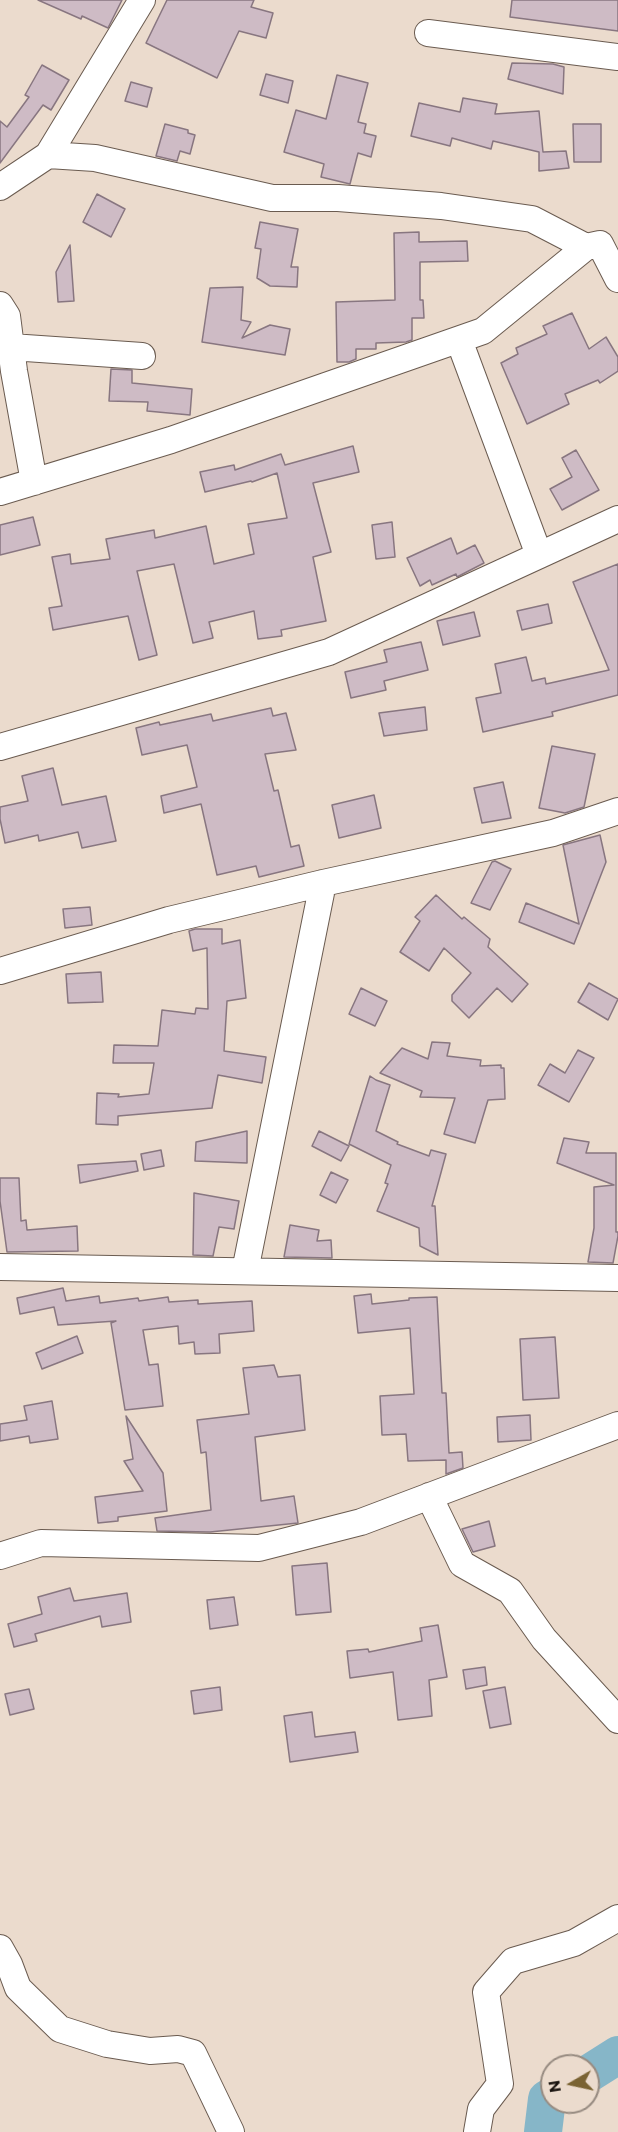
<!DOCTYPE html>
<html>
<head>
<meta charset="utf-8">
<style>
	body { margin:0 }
	#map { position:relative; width:618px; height:2132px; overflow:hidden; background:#ebdbcd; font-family:Commissioner,sans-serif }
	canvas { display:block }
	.north { position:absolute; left:540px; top:2054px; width:60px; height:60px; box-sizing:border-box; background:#ebdbcd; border:2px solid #978b81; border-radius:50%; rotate:261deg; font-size:16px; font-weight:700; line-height:24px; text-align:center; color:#18120e }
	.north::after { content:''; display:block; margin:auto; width:21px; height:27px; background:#7a6333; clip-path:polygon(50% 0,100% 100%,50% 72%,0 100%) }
</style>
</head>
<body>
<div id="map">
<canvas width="618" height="2132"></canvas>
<div class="north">N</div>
</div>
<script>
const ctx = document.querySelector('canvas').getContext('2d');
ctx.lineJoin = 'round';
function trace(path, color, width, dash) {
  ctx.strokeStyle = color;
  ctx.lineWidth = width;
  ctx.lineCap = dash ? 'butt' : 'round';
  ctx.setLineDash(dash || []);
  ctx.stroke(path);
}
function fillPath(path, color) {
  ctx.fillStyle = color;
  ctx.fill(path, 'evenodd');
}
trace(new Path2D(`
	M588,2074L618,2055
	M543,2132L547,2099L552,2096`), '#86b6c8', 38);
const building = new Path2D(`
	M38,0H122L108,28L82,16L81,19Z
	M167,0H254L251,7L273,13L266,38L239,31L217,78L146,43Z
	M512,0H618V31L510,17Z
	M512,63L553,64L564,67L563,94L508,79Z
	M42,65L69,80L51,110L43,105L0,163V121L7,127L29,97L25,95Z
	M266,74L293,81L288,103L260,95Z
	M337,75L368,83L358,122L366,124L364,133L376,136L371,157L358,153L350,184L321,177L324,164L284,152L296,110L326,119Z
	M131,82L152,88L147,107L125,101Z
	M463,98L497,104L495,114L539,111L543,152L566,151L569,168L539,171V152L493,141L491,149L452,138L450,146L411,136L419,103L460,112Z
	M165,124L188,130V133L195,135L190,154L180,151L177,161L156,156Z
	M573,124H601V162H574Z
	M97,194L125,209L111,237L83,222Z
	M260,222L298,229L291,267H298L297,287L270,286L257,278L261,249L255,248Z
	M419,232V242L467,241L468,261L420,262V300H423L424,318H412V340L406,342L376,343V349H356V359L349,362H337L336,302L395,300L394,233Z
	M70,245L74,301L58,302L56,272Z
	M243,287L241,320L251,322L242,338L270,325L290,329L285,355L202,342L210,288Z
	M572,313L589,349L606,337L618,357V371L600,383L598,380L565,394L569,404L527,424L501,363L518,354L516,348L547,334L543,326Z
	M111,369L132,370V383L192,389L190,415L147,411L148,402L109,401Z
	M353,446L359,472L313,483L331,552L313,557L326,621L281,630L282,636L258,639L254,611L209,622L213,638L193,643L174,564L137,571L157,655L139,660L128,616L53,630L49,608L62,606L52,557L70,554L71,564L110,559L106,539L154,530L155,538L206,526L214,564L254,554L248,524L287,518L277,473L252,482L251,481L205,492L200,472L234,465L235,470L281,454L285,465Z
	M576,450L599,490L562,510L550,489L572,477L562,458Z
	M33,517L40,545L0,555V525Z
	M392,522L395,557L376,559L372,525Z
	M451,538L457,554L475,545L484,563L457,577L456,574L432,585L430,580L420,586L407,558Z
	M618,564V695L552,712L553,716L483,732L476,698L501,693L495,664L526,657L532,681L545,678L546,684L609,670L573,582Z
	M548,604L552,623L522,630L517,611Z
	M474,612L480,636L443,645L437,621Z
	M421,642L428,670L384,681L386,690L351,698L345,672L387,662L384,650Z
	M425,707L427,730L384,736L379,713Z
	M271,708L273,716L286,713L296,750L265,754L274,791L278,790L291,847L299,845L304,866L259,877L256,866L217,875L201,804L164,813L161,796L197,787L187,745L142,755L136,728L159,722L160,725L211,714L213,721Z
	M552,746L595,754L584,807L565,813L539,808Z
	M53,768L62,805L106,796L116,841L82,848L78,832L39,841L38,835L5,843L0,819V807L28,801L22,776Z
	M503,782L511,818L482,823L474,788Z
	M374,795L381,828L339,838L332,805Z
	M600,835L606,862L574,944L519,922L526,903L579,924L563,845Z
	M495,861L511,869L490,910L471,903L492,862Z
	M436,895L462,919L464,917L490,939L488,947L528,984L512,1002L497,988L469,1018L452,1001V995L471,973L444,948L429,971L400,952L420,921L415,917Z
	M90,907L92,925L65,928L63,909Z
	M195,929H222V944L240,940L246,998L227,1001L224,1051L266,1057L262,1083L218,1075L212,1108L118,1116V1125L96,1124L97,1093L119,1094L118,1097L149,1094L154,1063H113L114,1045L158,1046L162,1010L195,1014L196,1008L208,1009L207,948L193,951L189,931Z
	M101,972L103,1002L68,1003L66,974Z
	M589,983L618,999L608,1020L578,1002Z
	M361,988L387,1001L375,1026L349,1014Z
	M432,1042L450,1043L447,1056L481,1060L480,1066L501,1065V1068H504L505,1099L488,1100L475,1143L444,1134L455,1098L420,1097L422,1091L380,1073L402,1048L428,1059Z
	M578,1050L594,1058L569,1102L538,1085L550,1064L565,1073Z
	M370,1076L376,1080L390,1085L376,1131L398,1142L397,1144L429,1156L431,1150L446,1154L432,1206H435L438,1255L420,1246L419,1228L377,1211L388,1184L385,1183L391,1165L349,1144Z
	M247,1131V1163L195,1161L196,1142Z
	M319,1131L349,1146L341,1161L312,1146Z
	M564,1138L589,1142L586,1153H616V1232H618V1236L613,1263L588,1262L594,1228V1187L614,1185L557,1163Z
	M161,1150L164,1166L144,1170L141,1154Z
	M136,1161L138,1171L80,1183L78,1165Z
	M331,1172L348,1180L336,1203L320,1195Z
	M0,1178H19L21,1221L26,1220L27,1230L77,1226L78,1251L7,1252L0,1201Z
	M194,1193L239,1201L234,1229L219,1227L213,1256L193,1255Z
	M290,1225L319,1230L317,1241L331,1240L332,1258L284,1257Z
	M63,1288L66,1301L99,1296L100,1303L138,1298L139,1301L168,1297L169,1302L198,1300V1304L252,1301L254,1331L219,1334L220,1353L195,1354L194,1342L179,1344L178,1326L143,1330L149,1365L158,1364L163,1406L125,1410L111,1323L116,1321L58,1325L54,1307L20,1314L17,1298Z
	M371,1294L372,1304L409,1300V1298L437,1297L442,1393H446L449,1453L462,1452L463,1468L446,1474V1460L408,1461L406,1434L382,1435L380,1396L414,1394L410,1328L358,1333L354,1296Z
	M77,1336L83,1353L42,1369L36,1353Z
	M555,1337L559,1398L523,1400L520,1339Z
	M274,1365L278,1377L300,1375L305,1430L255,1437L261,1501L294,1496L298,1523L210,1532L157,1531L155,1518L211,1510L206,1452L201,1453L197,1420L249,1414L243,1368Z
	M52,1401L58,1439L30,1443L29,1436L0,1441V1424L27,1420L24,1406Z
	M530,1415L531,1440L498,1442L497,1417Z
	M126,1416L163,1473L167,1511L118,1517V1521L98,1523L95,1497L143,1491L124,1461L133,1459Z
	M489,1521L495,1546L473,1552L462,1529Z
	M327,1563L331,1612L296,1615L292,1566Z
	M70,1588L74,1601L127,1593L131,1622L102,1627L100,1616L35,1634L37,1641L14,1647L8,1624L42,1614L38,1597Z
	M234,1597L238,1625L210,1629L207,1600Z
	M438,1625L447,1677L429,1680L432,1716L398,1720L393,1672L350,1678L347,1651L368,1649L369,1652L422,1641L420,1628Z
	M485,1667L487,1685L466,1689L463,1670Z
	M220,1687L222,1710L194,1714L191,1691Z
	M505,1687L511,1724L490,1728L483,1691Z
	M29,1689L34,1709L10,1715L5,1694Z
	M312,1712L315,1737L355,1732L358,1752L290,1762L284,1716Z`);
fillPath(building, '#cebbc5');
trace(building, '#887680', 1.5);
const minor = new Path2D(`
	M428,33L618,57
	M48,155L142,0
	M0,187L48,155L95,158L272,198H338L441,206L532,219L586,247L600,244L618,279
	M0,305L7,316L14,371L34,482
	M459,340L539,555
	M11,347L142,356
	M0,492L171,440L483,331L586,247
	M0,747L329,652L618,519
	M0,971L169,920L323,883L553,833L618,811
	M0,1267L618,1278
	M245,1271L323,883
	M429,1496L462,1564L510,1591L544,1639L618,1720
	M0,1556L41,1543L259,1548L361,1522L618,1425
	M0,1948L9,1964L18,1988L60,2029L107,2044L150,2051L178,2049L193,2053L231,2132
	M477,2132L481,2109L500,2084L486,1992L513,1961L574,1943L618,1918`);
trace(minor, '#6a5b50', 28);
trace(minor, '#fff', 26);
</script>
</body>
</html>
